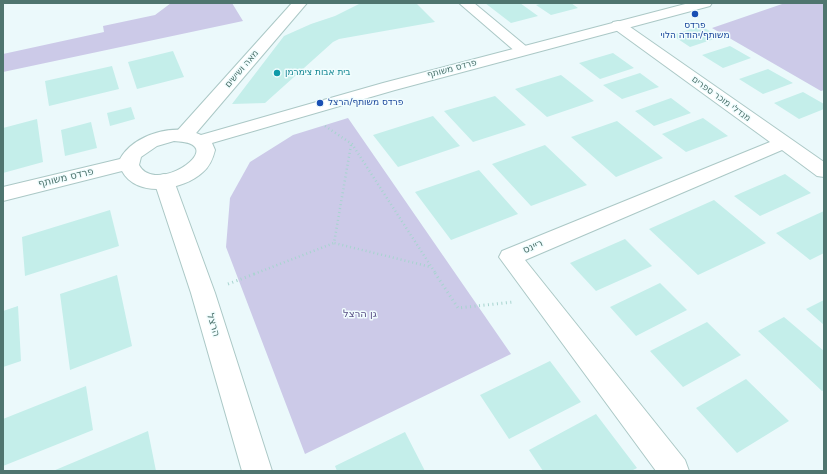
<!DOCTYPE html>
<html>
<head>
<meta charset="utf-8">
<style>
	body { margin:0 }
	#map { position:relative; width:827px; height:474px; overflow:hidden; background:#ebf9fb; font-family:"DejaVu Sans",sans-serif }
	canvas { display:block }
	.frame { position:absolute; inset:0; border:4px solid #4f756f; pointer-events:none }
</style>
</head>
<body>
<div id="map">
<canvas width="827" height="474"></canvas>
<div class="frame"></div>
</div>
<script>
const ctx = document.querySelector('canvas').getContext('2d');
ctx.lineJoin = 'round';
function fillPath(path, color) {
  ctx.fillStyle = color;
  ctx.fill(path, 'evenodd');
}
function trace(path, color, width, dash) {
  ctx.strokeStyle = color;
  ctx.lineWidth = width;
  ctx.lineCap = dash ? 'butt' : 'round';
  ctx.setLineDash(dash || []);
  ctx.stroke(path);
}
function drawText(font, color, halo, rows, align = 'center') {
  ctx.font = font + ' "DejaVu Sans",Heebo,sans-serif';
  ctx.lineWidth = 3;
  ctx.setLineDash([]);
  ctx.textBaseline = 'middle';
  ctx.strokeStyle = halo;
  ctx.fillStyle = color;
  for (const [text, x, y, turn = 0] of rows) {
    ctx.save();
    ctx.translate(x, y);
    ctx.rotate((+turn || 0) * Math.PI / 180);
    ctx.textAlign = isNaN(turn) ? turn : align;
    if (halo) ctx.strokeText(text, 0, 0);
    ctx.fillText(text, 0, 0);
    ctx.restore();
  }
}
fillPath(new Path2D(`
	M171,3H232L243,21L3,72V54L104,32L103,26L155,15Z
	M785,3H824V90L821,91L712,28Z
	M348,118L511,354L305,454L226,247L230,198L250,162L293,135Z`), '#cccae8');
fillPath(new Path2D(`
	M361,3H416L435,22L339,39L333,42L265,103L232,104L284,36L311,24L335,16Z
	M485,3H520L538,16L511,23Z
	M543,3H571L578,8L551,15L536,5Z
	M701,26L720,37L690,47L672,35Z
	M730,46L751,58L723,68L702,55Z
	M173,51L184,77L137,89L128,62Z
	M613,53L634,68L600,79L579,63Z
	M112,66L119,89L49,106L45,81Z
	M768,69L793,83L763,94L739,79Z
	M640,73L659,87L622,99L603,85Z
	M561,75L594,101L547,117L515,89Z
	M803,92L824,104V109L799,119L774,103Z
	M495,96L526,125L473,142L444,111Z
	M671,98L691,113L654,126L635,111Z
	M131,107L135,119L110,126L107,113Z
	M433,116L460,146L398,167L373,135Z
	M703,118L728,136L686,152L662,134Z
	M37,119L43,162L3,173V128Z
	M617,121L663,158L616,177L571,137Z
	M91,122L97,148L65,156L61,130Z
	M545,145L587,185L531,206L492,164Z
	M479,170L518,214L451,240L415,192Z
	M785,174L811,193L760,216L734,196Z
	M714,200L766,243L698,275L649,229Z
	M110,210L119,246L25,276L22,237Z
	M824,211V253L810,260L776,233Z
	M625,239L652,266L596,291L570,263Z
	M117,275L132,346L70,370L60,294Z
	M660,283L687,310L636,336L610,307Z
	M824,300V325L806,309Z
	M18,306L21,361L3,367V311Z
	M784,317L824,351V390L822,391L758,331Z
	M707,322L741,355L683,387L650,351Z
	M550,361L581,402L509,439L480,395Z
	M746,379L789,421L737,453L696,408Z
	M86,386L93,430L3,466V419Z
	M596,414L637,468L631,471H543L529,450Z
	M148,431L156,471H53Z
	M405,432L425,471H337L335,466Z`), '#c4eeea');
const minor = new Path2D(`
	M292,3H307L191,139L184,141L177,139L175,135L177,131Z
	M459,3H474L527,47L530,50L527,53L522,55L517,53Z
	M618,21L623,22L824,162V177L817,176L782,150L525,260L685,460L689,471H656L499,257L502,251L770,142L613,28L611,25L613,22Z
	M164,174L171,176L174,181L215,293L272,471H242L191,293L154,181L157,176Z`);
const tertiary = new Path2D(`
	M689,3H712L710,6L395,90L212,143L215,150C213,158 210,166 203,172C184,190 137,199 122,171L3,201V187L120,159C134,134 176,122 201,135L383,83ZM174,141C180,142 190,141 195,147C206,160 153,191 139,165L141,157L157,146Z`);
trace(minor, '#abc8c6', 2);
trace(tertiary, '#abc8c6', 2);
trace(new Path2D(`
	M325,126L352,144L436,274
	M351,145L334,243L431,267
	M254,274L334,243`), '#a7d4cf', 2.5, [1, 3]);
trace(new Path2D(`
	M435,273L458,308L513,302
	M228,284L257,273`), '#a7d4cf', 3, [1, 3.5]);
fillPath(minor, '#fff');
fillPath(tertiary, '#fff');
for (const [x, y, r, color] of [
	[695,14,4,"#1a4fb4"],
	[277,73,4,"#0f9aa8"],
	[320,103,4,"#1a4fb4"]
]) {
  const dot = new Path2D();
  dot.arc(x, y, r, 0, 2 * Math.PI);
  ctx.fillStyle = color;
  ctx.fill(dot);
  trace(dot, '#f1fdfe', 1.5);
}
drawText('9px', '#164399', '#f1fdfe', [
	["פרדס",695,26],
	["משותף/יהודה הלוי",695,36],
	["פרדס משותף/הרצל",328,103,"left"]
]);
drawText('9px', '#4f756f', '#f1fdfe', [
	["מאה ושישים",242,69,-49],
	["פרדס משותף",452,69,-15],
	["מנדלי מוכר ספרים",721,99,36]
]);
drawText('9px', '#0d838f', '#f1fdfe', [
	["בית אבות צימרמן",285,73]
], 'left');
drawText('10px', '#4f756f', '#f1fdfe', [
	["פרדס משותף",66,178,-13],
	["ריינס",533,247,-23],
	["הרצל",213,325,73]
]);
drawText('10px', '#594e85', '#f1fdfe', [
	["גן הרצל",360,314]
]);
</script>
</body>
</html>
